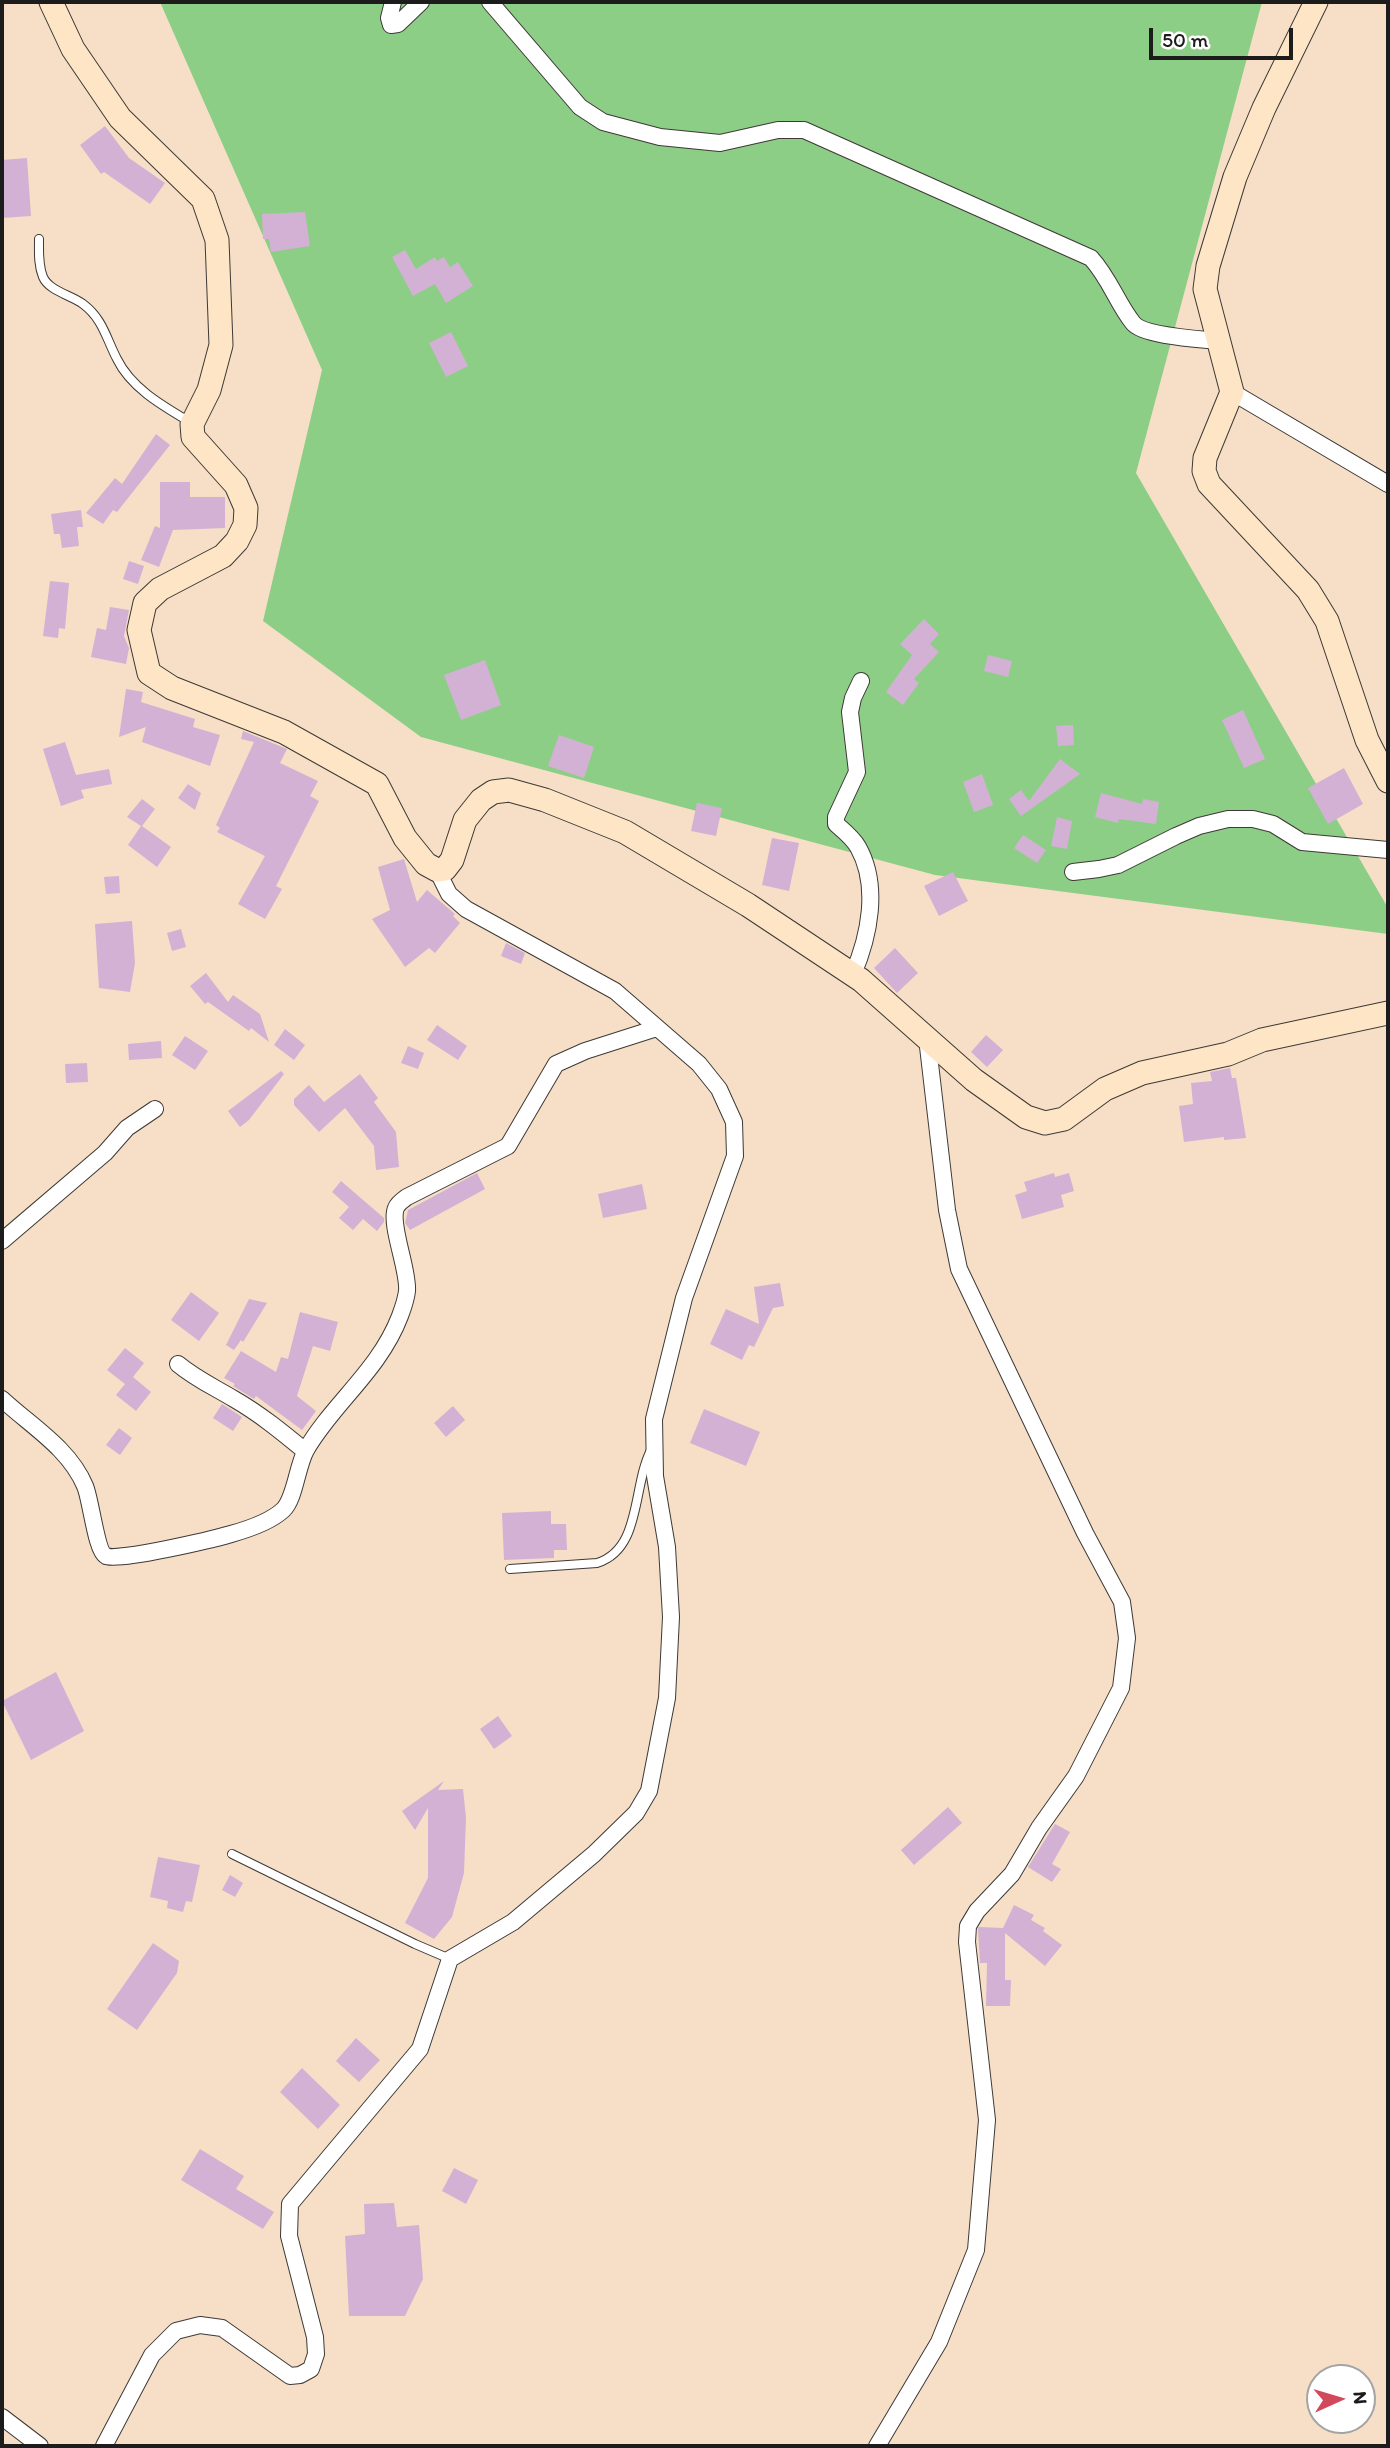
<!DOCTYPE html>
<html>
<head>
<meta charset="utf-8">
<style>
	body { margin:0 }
	#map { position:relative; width:1390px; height:2448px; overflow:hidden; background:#f6dfc6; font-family:Itim,sans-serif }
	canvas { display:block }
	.frame { position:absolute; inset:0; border:4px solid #1c1c1c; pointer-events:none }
	.north { position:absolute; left:1306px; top:2364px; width:70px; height:70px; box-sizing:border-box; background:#fff; border:2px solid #a4a4a4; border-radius:50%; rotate:86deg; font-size:19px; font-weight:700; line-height:28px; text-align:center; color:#1c1c1c }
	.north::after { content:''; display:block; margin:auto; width:24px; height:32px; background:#d1495b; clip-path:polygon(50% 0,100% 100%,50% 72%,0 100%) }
	.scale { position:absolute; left:1149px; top:28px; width:144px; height:32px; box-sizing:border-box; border:4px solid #1c1c1c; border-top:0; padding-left:9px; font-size:21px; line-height:24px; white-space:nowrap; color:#1c1c1c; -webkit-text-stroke:5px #fff; paint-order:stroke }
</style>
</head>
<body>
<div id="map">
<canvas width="1390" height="2448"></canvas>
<div class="frame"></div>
<div class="north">N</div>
<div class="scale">50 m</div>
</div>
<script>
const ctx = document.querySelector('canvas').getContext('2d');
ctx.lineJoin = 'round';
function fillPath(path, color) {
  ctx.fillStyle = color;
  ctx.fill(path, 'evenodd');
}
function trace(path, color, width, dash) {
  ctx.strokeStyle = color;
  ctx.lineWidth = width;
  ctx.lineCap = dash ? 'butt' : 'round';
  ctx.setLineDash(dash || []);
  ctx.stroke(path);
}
fillPath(new Path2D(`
	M160,2H1262L1136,473L1388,908V934L935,875L421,737L263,621L322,370Z`), '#8cce86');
fillPath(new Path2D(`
	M105,126L129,158L165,183L150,204L104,172L101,174L80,145Z
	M27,158L31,216L2,218V160Z
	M305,212L310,246L271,252L269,239H263L262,214Z
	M405,250L416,269L435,257L437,261L444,257L450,267L458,262L473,286L446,303L435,284L413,296L392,257Z
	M451,332L468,366L446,377L429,343Z
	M156,434L170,445L117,512L113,510L103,524L86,513L115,478L122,484Z
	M160,482H190V497H225V528L173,530L159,567L141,560L155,526L160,528Z
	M81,510L83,527H77L79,546L62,548L60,534H54L51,514Z
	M129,561L144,566L138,584L123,579Z
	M50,581L69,583L65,629L59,628L58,638L43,636Z
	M110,607L129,610L124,636L129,648L126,664L91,657L97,628L106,630Z
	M924,619L939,634L930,644L939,652L914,679L919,683L903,705L886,692L912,655L900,644Z
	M988,655L1012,661L1008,677L984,671Z
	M485,660L501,705L461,720L444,675Z
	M126,689L143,692L141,702L195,719L193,727L220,735L210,766L142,742L146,727L119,737Z
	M1243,710L1265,759L1244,768L1222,720Z
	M1073,725L1074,745L1058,746L1056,726Z
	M243,731L287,749L280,763L318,781L310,796L319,801L276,886L282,889L265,919L238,904L265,856L217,832L220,828L216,825L254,742L241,739Z
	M559,735L594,747L584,778L548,766Z
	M65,742L76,775L109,769L112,784L81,790L84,798L61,806L43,749Z
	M1060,759L1080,774L1021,816L1009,799L1021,790L1029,801Z
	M1344,768L1363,804L1328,824L1308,788Z
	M982,774L993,805L974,812L963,782Z
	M188,784L201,793L195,810L178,798Z
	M1101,793L1142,804L1143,799L1159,802L1156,824L1119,819L1118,823L1095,817Z
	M142,799L155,809L142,826L171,847L157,867L128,845L141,826L127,817Z
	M697,803L722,808L716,836L691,831Z
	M1057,817L1072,821L1067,849L1051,846Z
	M1023,835L1046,850L1037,863L1014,848Z
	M772,838L799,843L789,891L762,885Z
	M404,859L417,902L427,890L455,914L453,916L460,923L435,953L429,948L405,967L372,919L390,910L378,867Z
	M953,872L968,901L939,916L924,886Z
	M119,876L120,893L106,894L104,877Z
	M132,921L135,963L130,992L99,988L95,924Z
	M181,929L186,947L172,951L167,933Z
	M506,943L525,953L521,964L501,956Z
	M895,948L918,973L897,993L874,968Z
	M206,973L228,1002L233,995L260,1014L269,1042L251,1028L249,1031L208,1002L205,1004L190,986Z
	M437,1025L467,1046L458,1060L427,1040Z
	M285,1029L305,1045L294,1060L274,1045Z
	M986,1035L1003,1050L987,1067L971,1052Z
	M185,1036L208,1051L195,1070L172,1055Z
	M161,1041L162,1058L129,1060L128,1044Z
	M408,1046L424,1053L418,1069L401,1063Z
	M87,1063L88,1082L66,1083L65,1064Z
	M1230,1068L1232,1078H1236L1246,1138L1224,1140V1137L1184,1142L1179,1106L1193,1104L1191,1083L1212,1081L1210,1072Z
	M281,1071L284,1074L249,1120L240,1127L228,1111Z
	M360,1074L378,1098L374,1102L396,1132L399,1167L376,1170L374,1146L345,1108L319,1132L294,1105V1099L309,1085L324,1102Z
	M477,1173L485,1189L410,1230L405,1223L408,1210Z
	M1054,1173L1055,1177L1069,1173L1074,1191L1061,1195L1064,1207L1022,1219L1015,1195L1027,1191L1024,1182Z
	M341,1181L384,1218V1222L377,1231L363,1219L353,1230L339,1218L349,1207L332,1192Z
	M642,1184L647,1209L603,1218L598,1194Z
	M780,1283L784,1306L773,1308L754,1347L749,1345L742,1360L710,1344L726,1309L759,1324L754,1287Z
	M191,1292L219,1313L199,1341L171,1320Z
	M249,1299L267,1303L243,1342L241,1340L234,1350L226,1345Z
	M300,1312L338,1322L330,1351L313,1346L297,1396L316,1411L302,1430L256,1396L254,1399L233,1386L235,1384L224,1378L241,1351L276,1372L281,1357L288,1359Z
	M125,1348L144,1363L133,1377L151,1392L136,1411L116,1395L125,1384L107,1370Z
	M222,1404L242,1417L233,1431L213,1418Z
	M453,1406L465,1420L446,1437L434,1423Z
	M704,1409L760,1432L746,1466L690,1443Z
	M119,1428L132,1438L120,1455L106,1445Z
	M551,1511V1524H566L567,1550H554V1558L504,1560L502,1513Z
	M56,1672L84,1731L31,1760L2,1701Z
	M498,1716L512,1736L494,1749L480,1729Z
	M444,1781L438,1790L463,1789L466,1818L464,1873L452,1917L434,1939L405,1923L428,1878V1808L415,1830L402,1811Z
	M948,1807L962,1823L914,1865L901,1850Z
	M1055,1824L1070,1832L1052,1864L1061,1869L1052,1882L1028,1867Z
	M158,1857L200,1865L192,1902L186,1901L183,1912L167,1908L168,1901L150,1897Z
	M230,1875L243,1883L235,1897L222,1890Z
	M1014,1905L1034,1915L1031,1920L1045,1928L1043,1931L1062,1945L1045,1966L1005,1933V1980H1011L1010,2006H986L987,1963H980L978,1929L979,1927L1003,1928Z
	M153,1943L179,1961L177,1973L137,2030L107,2009Z
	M356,2038L380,2060L359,2082L336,2061Z
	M302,2068L340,2105L318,2129L280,2092Z
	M200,2149L244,2176L236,2189L274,2212L263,2229L181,2180Z
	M454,2168L478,2180L466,2204L442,2191Z
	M394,2203L397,2227L419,2225L423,2279L405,2316H349L345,2236L365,2234L364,2204Z`), '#d3b1d4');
const lane = new Path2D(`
	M39,239C39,251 38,265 43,277C49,291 71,295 83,304C103,319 106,338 117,359C131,388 163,406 190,422
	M510,1569L597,1563C642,1549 632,1487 651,1450
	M232,1854L415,1944L450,1959`);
const street = new Path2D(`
	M393,2L389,18L391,25L398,24L421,2
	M490,2L580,107L603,122L660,137L720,143L778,130H804L1091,258C1110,279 1117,303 1133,323C1143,336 1200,339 1218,341
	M1232,392L1388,484
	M1073,872L1099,869L1118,865L1176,836L1199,826L1228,819H1253L1273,824L1302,842L1388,850
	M853,974C869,937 880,886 858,847C853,838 844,831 836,824V817L857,772L850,712L853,698L861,681
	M2,1241L105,1153L127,1128L155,1109
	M178,1364C196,1379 214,1387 234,1399C260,1414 282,1432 305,1451
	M2,1399C31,1426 69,1448 85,1486C91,1500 96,1551 106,1556C117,1562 214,1539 231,1534C249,1529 270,1522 283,1510C295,1499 297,1466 306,1450C333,1403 379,1371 400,1316C403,1308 406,1300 407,1291C409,1270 389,1224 396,1208C398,1203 403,1200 407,1197L508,1146L556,1064L585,1051L657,1028
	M2,2417L40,2446
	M104,2446L152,2355L176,2331L200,2325L222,2328L290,2376L300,2375L311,2369L316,2354L315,2337L289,2236L290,2204L420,2049L450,1959L513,1922L594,1854L636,1813L649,1791L667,1698L671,1617L667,1547L655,1476L654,1419L684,1298L735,1156L734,1122L719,1089L699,1064L615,991L466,909L449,894L437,870
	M877,2446L939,2342L976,2250L987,2120L967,1942L968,1926L977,1911L1012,1874L1039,1828L1076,1776L1121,1688L1127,1638L1122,1602L1085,1533L959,1269L947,1210L927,1038`);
const secondary = new Path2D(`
	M51,2L73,49L120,118L203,199L217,240L221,345L209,390L192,424L193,437L236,485L246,508L245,525L237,541L223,556L160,589L145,603L139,630L149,673L172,688L284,732L377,784L405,838L426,864L437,870L445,869L452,860L465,820L481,800L493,792L509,790L545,800L625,832L748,905L861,980L974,1080L1026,1117L1045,1123L1064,1119L1105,1089L1142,1073L1228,1054L1262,1040L1388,1013
	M1316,2L1264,108L1235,177L1208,266L1205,289L1232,392L1205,458L1204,471L1209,484L1308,590L1327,621L1367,740L1388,781`);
trace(lane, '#3d3936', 10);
trace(street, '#3d3936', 18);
trace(secondary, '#3d3936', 25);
trace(lane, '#fff', 8);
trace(street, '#fff', 16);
trace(secondary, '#fde5c5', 23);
</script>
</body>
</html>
